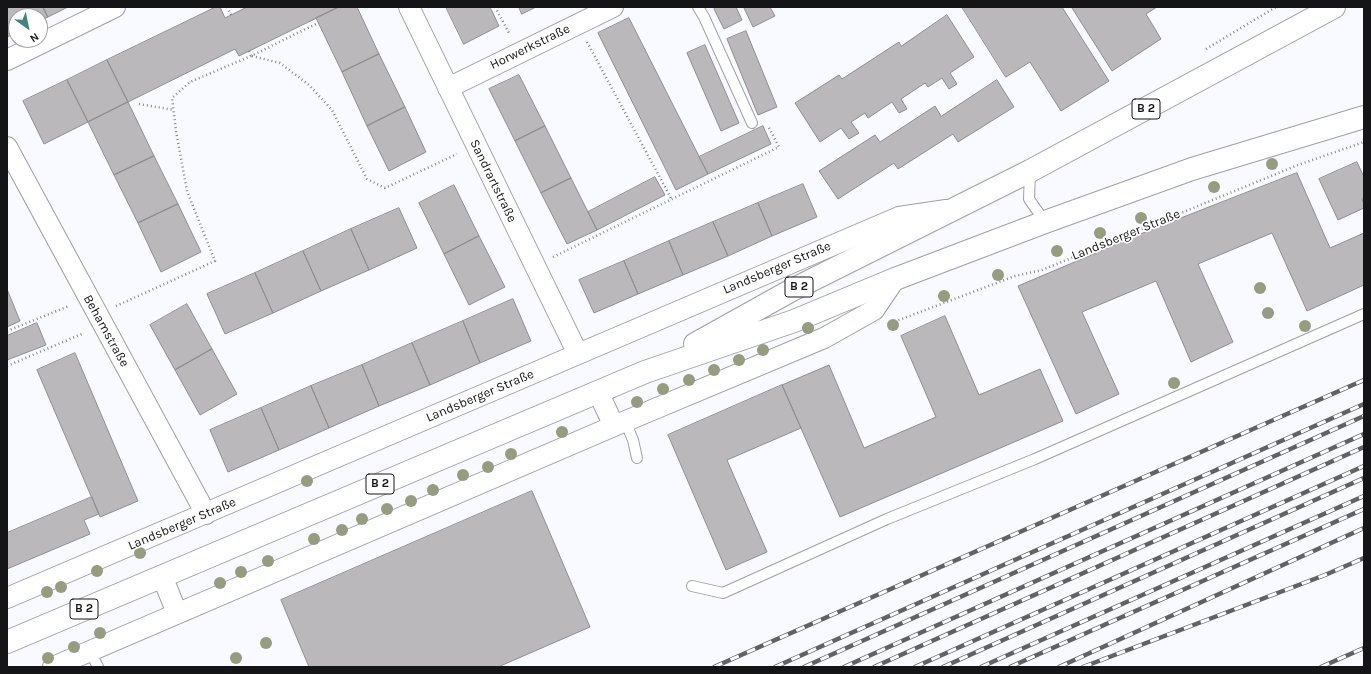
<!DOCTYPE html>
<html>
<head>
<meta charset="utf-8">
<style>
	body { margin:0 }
	#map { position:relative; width:1371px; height:674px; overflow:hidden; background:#f8faff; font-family:Karla,sans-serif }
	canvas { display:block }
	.frame { position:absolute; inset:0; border:8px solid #151517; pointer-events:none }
	.north { position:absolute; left:8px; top:8px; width:40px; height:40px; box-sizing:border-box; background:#fff; border:1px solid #a1a1a2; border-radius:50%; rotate:147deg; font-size:11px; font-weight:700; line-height:16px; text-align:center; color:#151517 }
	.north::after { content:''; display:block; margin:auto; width:14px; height:18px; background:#3e8681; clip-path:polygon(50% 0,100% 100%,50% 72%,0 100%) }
</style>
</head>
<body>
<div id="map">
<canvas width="1371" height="674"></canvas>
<div class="frame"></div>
<div class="north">N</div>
</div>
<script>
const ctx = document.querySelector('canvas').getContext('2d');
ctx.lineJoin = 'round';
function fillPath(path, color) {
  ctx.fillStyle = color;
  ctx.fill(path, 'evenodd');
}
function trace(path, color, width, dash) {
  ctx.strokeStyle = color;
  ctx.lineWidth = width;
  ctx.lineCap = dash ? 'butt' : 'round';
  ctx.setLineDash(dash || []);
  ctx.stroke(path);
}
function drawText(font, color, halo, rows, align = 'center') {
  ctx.font = font + ' Karla,sans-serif';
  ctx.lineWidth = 3.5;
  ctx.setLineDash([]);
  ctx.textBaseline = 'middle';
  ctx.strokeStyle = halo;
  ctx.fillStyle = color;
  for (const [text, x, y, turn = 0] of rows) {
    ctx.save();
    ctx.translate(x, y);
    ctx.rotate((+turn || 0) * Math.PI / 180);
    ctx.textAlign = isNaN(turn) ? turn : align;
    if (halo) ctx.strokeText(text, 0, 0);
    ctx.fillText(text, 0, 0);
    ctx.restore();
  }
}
const building = new Path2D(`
	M7,7H43L48,17L40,21V16H16V33L7,37Z
	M43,7H68L48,17Z
	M216,7H220L225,18L247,7H339L239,56L235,49L128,102L107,60Z
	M339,7H357L379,54L342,72L316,18Z
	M446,7H490L499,26L464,44Z
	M519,7H536L522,14Z
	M717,7H736L742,20L724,29L714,9Z
	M746,7H770L775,16L753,27L744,8Z
	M962,7H1062L1109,81L1061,111L1030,62L1006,77Z
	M1073,7H1157L1146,14L1161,39L1112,71L1072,8Z
	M947,15L974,57L950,73L957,84L949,89L942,78L928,87L925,83L901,99L907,109L899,113L892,102L868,118L865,113L851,122L859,133L849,139L841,128L820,142L795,103L839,75L842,79L899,42L901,46Z
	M629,18L708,174L676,190L598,33Z
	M746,31L777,107L758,115L727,39Z
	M705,45L739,123L721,131L687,53Z
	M379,54L405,107L367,126L342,72Z
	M107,60L128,102L88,122L67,80Z
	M519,75L545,126L515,141L489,89Z
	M67,80L88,122L44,144L23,101Z
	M997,80L1014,107L958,142L953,134L898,169L894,163L838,199L819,171L875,135L880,142L935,106L941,116Z
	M128,102L154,156L114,175L88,122Z
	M405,107L426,152L389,171L367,126Z
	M545,126L571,178L541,193L515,141Z
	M763,126L771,144L708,174L699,157Z
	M154,156L178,204L138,223L114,175Z
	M1357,162L1364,177V198L1362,199L1364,204V208L1338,220L1319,179Z
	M1297,173L1330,248L1364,233V285L1307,311L1272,233L1198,264L1233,342L1191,362L1156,281L1082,312L1119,394L1076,414L1018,286L1150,230Z
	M655,177L665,195L597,230L588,212Z
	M571,178L597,230L567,244L541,193Z
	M803,184L817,217L772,236L758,203Z
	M454,185L479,236L444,254L419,203Z
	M758,203L772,236L728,256L713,222Z
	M178,204L201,252L161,272L138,223Z
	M399,208L417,248L369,270L351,229Z
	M713,222L728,256L683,275L669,241Z
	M351,229L369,270L321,291L303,251Z
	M479,236L505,287L469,305L444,254Z
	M669,241L683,275L638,294L624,261Z
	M303,251L321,291L273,313L255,273Z
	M624,261L638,294L594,313L579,280Z
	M255,273L273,313L225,334L207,294Z
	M7,289L20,321L7,327Z
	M513,299L531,341L480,363L463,321Z
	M187,304L212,349L175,370L150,325Z
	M945,316L979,395L1040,369L1063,421L840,517L782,385L829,365L864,448L936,417L901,336Z
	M463,321L480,363L430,385L412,343Z
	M37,323L46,345L7,360V336Z
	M412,343L430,385L379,406L362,365Z
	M212,349L237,394L200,415L175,370Z
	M75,353L138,501L100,517L37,370Z
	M362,365L379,406L329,428L311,386Z
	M782,385L801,428L727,460L767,552L726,570L668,435Z
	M311,386L329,428L279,450L261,408Z
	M261,408L279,450L228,472L210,430Z
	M532,491L590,627L498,667H309L281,600Z
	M92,497L99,514L84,520L90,534L7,569V533Z`);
fillPath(building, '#bbb8bc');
trace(building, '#908d91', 1);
const lane = new Path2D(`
	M698,7L704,17L752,123
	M1030,171L1029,199L1045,222
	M625,421L633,440L637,458
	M692,586L723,593L887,519L1035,459L1364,314
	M90,651L98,667`);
const street = new Path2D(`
	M409,7L578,354
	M7,60L115,7
	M448,88L613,7
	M7,147L206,514
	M598,392L614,426
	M162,576L177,613
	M7,598L899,217L946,210
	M53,667L614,426L824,338L874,310L895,279`);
const primary = new Path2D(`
	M695,344L792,290L1030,171L1334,7
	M7,642L645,372L794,321L895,279L1045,222L1192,169L1364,117`);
trace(lane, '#9fa0a5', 12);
trace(street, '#9fa0a5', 22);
trace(primary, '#9fa0a5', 24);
trace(new Path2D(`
	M227,7L231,15
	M495,7L510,35
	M587,42L672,200
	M1206,49L1276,7
	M249,51L251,56
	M252,56L280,63L309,85L332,110L367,179L385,188L457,154
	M139,104L174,110
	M553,257L779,147L768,126
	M116,306L215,261L187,191L176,131L172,98L190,82L251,56L318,23
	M891,323L1015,276L1042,270L1298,165L1364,142
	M7,331L69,306
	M7,366L84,333`), '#87888b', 2.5, [1, 3]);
trace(lane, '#fff', 10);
trace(street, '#fff', 20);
trace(primary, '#fff', 22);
const rail = new Path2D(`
	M714,667L1364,380
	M775,667L1364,404
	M804,667L1364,416
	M844,667L1364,434
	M874,667L1364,447
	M915,667L1364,466
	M943,667L1364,478
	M981,667L1364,496
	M1010,667L1364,509
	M1059,667L1364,528
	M1083,667L1325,575L1364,558
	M1321,667L1364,648`);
trace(rail, '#626265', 4.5);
trace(rail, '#fff', 3, [9]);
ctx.fillStyle = '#959d7e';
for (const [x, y] of [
	[1272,164],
	[1214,187],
	[1141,218],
	[1100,233],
	[1057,251],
	[998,275],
	[1260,288],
	[944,296],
	[1268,313],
	[893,325],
	[1305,326],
	[808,328],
	[763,350],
	[739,360],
	[714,370],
	[689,380],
	[1174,383],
	[663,389],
	[637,402],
	[562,432],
	[511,454],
	[488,467],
	[463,475],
	[307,481],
	[433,490],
	[411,501],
	[387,509],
	[362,519],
	[342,530],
	[314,539],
	[140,553],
	[268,561],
	[97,571],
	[241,572],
	[220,583],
	[61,587],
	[47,592],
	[100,633],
	[266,643],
	[74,647],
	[48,658],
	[236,658]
]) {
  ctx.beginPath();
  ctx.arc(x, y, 6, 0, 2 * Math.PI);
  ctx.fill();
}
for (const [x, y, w] of [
	[1146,109,28],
	[799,287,28],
	[380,484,28],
	[84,609,28]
]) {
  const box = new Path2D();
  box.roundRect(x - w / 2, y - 10, w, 20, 3);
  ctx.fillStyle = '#fff';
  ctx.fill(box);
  trace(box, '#151517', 1);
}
drawText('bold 12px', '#151517', null, [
	["B 2",1146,109],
	["B 2",799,287],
	["B 2",380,484],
	["B 2",84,609]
]);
drawText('13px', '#151517', '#fff', [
	["Horwerkstraße",530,47,-26],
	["Sandrartstraße",493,181,64],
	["Landsberger Straße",1126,235,-22],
	["Landsberger Straße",777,268,-23],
	["Behamstraße",106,331,61],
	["Landsberger Straße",480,396,-23],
	["Landsberger Straße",182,524,-23]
]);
</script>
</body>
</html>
